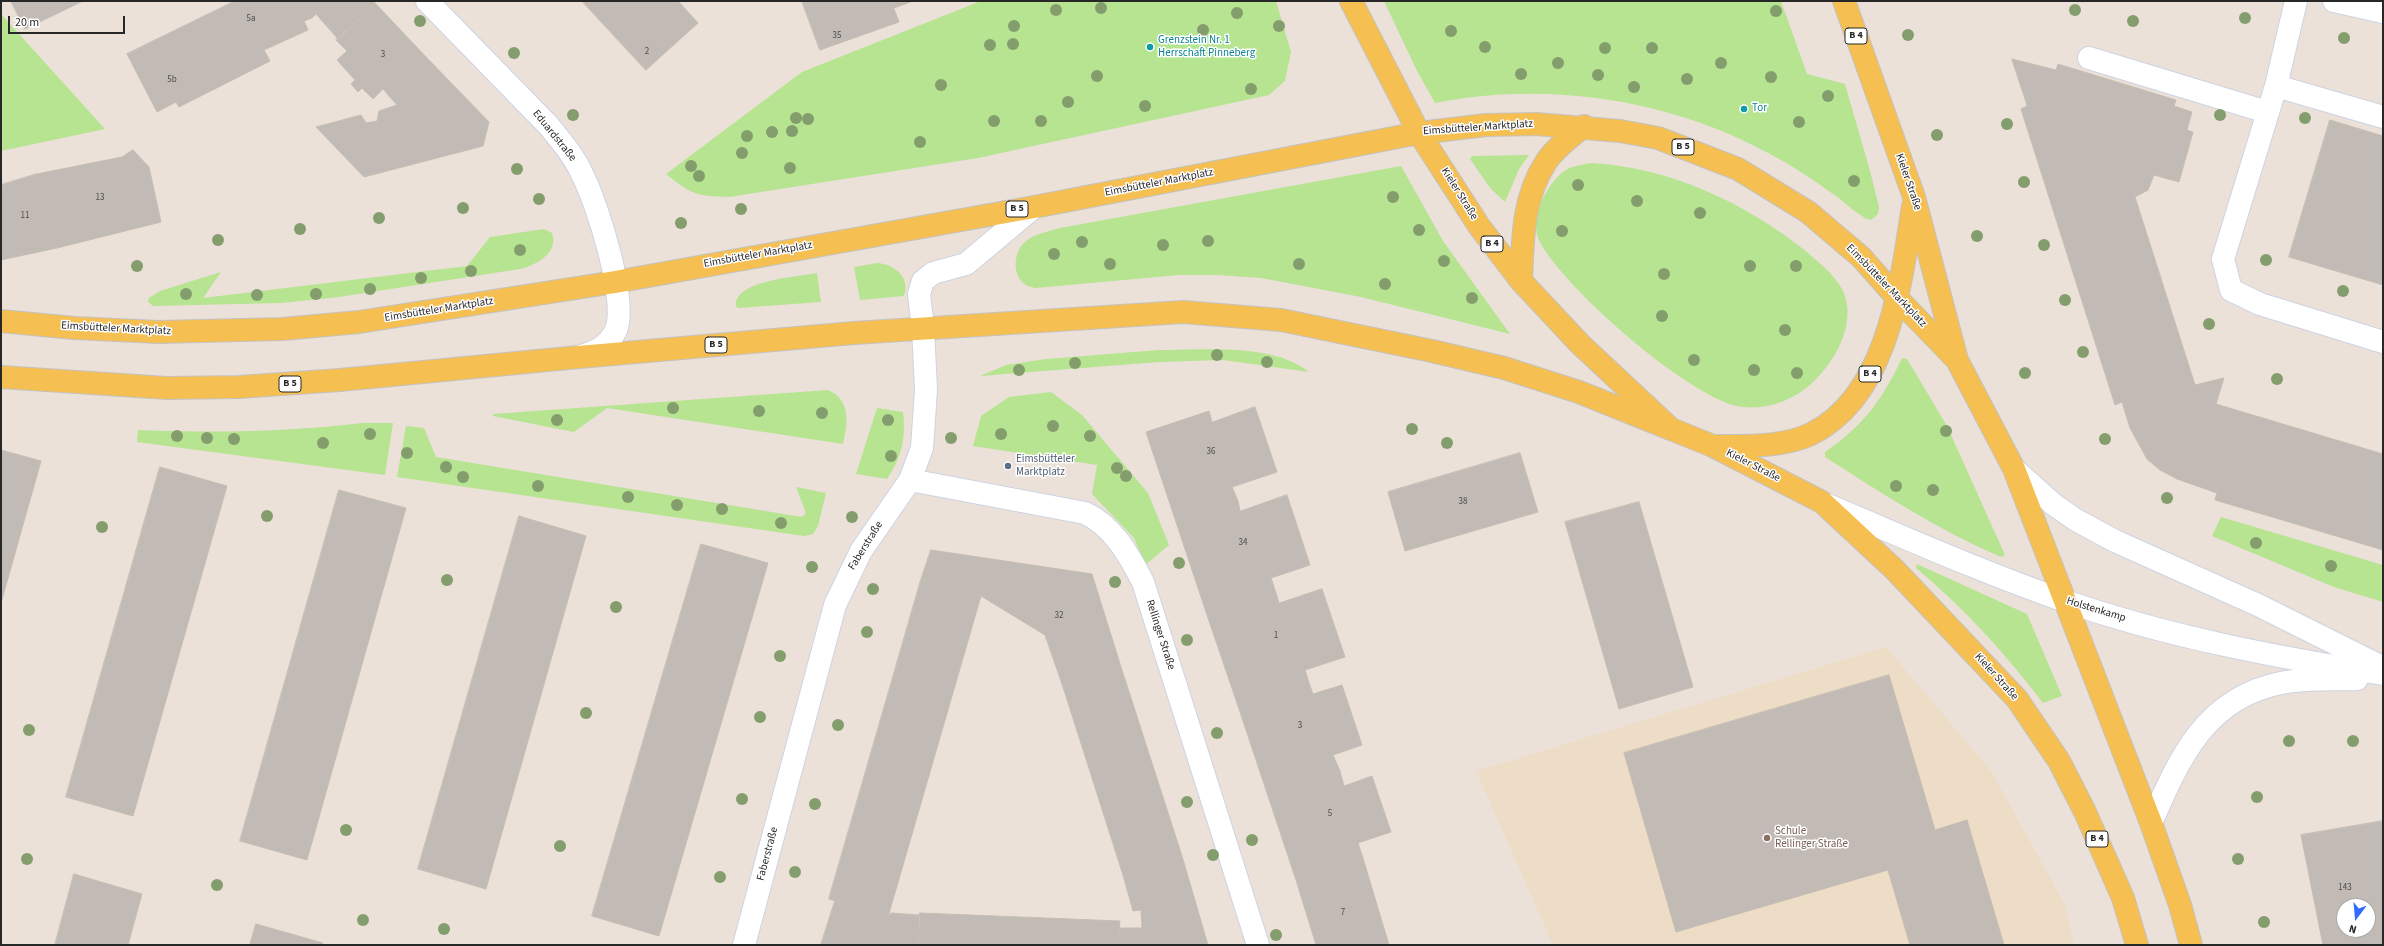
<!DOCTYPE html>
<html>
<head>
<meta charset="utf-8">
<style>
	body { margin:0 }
	#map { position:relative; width:2384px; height:946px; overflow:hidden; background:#ebe1d8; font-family:"Source Sans 3",sans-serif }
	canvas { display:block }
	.frame { position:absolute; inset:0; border:2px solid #272727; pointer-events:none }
	.north { position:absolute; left:2336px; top:898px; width:40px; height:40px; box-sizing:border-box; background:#fff; border:1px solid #a9a9a9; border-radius:50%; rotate:196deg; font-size:11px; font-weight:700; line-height:16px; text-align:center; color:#272727 }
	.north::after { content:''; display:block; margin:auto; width:14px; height:18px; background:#316cff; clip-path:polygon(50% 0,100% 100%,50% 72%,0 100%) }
	.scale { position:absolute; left:8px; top:16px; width:117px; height:18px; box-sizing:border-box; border:2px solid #272727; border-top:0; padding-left:5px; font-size:12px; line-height:14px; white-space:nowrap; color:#272727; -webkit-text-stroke:3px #fff; paint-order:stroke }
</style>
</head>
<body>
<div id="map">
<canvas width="2384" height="946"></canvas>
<div class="frame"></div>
<div class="north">N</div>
<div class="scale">20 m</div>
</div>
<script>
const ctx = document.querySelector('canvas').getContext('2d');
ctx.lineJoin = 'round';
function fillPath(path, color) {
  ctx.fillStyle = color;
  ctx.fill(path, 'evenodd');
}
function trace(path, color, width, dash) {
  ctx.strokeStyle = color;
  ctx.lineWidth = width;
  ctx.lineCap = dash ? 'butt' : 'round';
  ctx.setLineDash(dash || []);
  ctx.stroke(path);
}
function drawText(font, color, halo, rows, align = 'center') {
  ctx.font = font + ' "Source Sans 3",sans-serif';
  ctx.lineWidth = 3;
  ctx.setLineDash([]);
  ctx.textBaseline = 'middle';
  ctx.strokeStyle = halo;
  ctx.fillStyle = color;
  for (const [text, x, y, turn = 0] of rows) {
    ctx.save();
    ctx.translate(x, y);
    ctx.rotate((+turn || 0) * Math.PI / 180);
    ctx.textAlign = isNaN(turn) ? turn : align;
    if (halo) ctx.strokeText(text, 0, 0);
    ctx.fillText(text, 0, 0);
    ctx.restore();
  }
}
fillPath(new Path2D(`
	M1886,647L1992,772L2065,905L2074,945H1553L1476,771Z`), '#eeddc6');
fillPath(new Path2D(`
	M981,1H1276L1291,52L1285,81L1269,95L978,158L729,197C697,196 692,195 666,174L802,72Z
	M1384,1H1781L1807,74L1845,84L1870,171L1879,207L1878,214L1871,220L1865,218C1855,212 1846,204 1836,196C1815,181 1793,166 1770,154C1669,99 1548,81 1435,103L1417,71Z
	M1,14L105,129L1,151Z
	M1529,155L1519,169L1505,202L1491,189L1470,159L1472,156Z
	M1591,163C1669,167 1746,203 1807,252C1819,263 1834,274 1842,289C1857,318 1839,355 1818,377C1799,398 1771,410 1742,407C1692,401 1561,286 1539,240C1529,218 1546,186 1563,172C1570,166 1581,165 1591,163Z
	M1401,166L1443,241L1510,334L1361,297L1261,278L1217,275H1179L1036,288C1014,286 1010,259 1023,244C1032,234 1047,232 1060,228Z
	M544,229L552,233C559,253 536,265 520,269L339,297L281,303L153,306L148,302L149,298L160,291L221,272L203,298L467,266L490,237Z
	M877,263C894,264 911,277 904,296L860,300L854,267Z
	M817,273L821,302L738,308L736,306C734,280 798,277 817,273Z
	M1159,350C1203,350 1274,343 1309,372L1223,360L1159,362L980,376L1006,365L1046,359Z
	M1902,358L1907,359L1947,426L2005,555L2001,557C1938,530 1883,494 1825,457V452C1864,425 1882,400 1902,358Z
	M828,390C851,400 848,423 843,444L607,408L574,432L493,416V414Z
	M1051,392L1082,415L1148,493L1169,545L1145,565L1134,538L1092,494L1097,465L973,446L981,416L1009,397Z
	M877,408L903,412C906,438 902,457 887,479L856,474Z
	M363,423H393L385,475L137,442L138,430C215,433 287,432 363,423Z
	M406,426L424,428L436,457L802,517L806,513L796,487L826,493L818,526L813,534L804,536L397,477Z
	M2221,517L2383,565V602L2334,587L2212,536Z
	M1917,564L2027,614L2062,696L2043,703C2005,653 1964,608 1916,568Z`), '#b6e491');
const building = new Path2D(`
	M11,1H83L25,29Z
	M235,1H373L376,4L338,39L316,14L312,18L304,21L308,30L264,50L270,61L179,107L176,102L157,112L127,54Z
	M582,1H678L698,23L646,70Z
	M802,1H891L899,22L820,50Z
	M891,1H913L894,8Z
	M376,4L428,59L389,96L383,89L373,99L362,88L358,92L351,84L355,80L337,60L347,51L336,40Z
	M428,59L489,122L483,146L364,177L316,127L361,115L366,123L377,121L379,111L397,105L389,96Z
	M2012,59L2056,70L2058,64L2176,100L2174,106L2192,112L2187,130L2193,132L2179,182L2154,175L2148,190L2135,197L2195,385L2224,378L2216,404L2383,454V550L2215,500L2217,493L2177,479L2160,470L2147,459L2130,428L2122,402L2115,405L2021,109L2027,106Z
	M2330,120L2383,136V285L2289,257Z
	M133,150L149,167L161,222L57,248L37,174L122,157Z
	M37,174L57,248L1,260V185Z
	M1255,407L1277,472L1232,487L1238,501L1176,522L1146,432L1209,411L1212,422Z
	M1,450L41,461L1,603Z
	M1520,453L1538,512L1405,551L1388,492Z
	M160,467L227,486L133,816L66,797Z
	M339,490L406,508L307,860L240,841Z
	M1287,495L1310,565L1271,578L1276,593L1207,615L1176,522L1238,501L1240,511Z
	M1639,502L1693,687L1619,709L1565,522Z
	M519,516L586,536L486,889L418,869Z
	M701,544L768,563L659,936L592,916Z
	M931,550L1092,574L1121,667L1063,687L1045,635L981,596L921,580Z
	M921,580L981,596L888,917L829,899Z
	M1322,589L1345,657L1305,670L1309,683L1238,706L1207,615L1276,593L1279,603Z
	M1121,667L1182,856L1123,875L1063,687Z
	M1889,675L1935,830L1967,820L2004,945H1910L1888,870L1676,932L1624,753Z
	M1309,683L1313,694L1342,685L1362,745L1333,755L1340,771L1268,796L1238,706Z
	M1340,771L1344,786L1372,776L1391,832L1358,843L1363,858L1296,880L1268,796Z
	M2383,821V945H2323L2301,835ZM2344,906H2368V930H2344Z
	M1182,856L1208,945H1118L1119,928H1142L1141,910L1133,911L1123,875Z
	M1363,858L1389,945H1316L1296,880Z
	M74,874L142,894L128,945H55Z
	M835,901L888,917L891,913L919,915L918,945H821Z
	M920,913L1120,921L1118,945H918Z
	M256,924L323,943L322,945H250Z`);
fillPath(building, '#c2bbb5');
trace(building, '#c6bdb2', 1);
const service = new Path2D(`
	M2296,1L2276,86L2223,259L2231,290L2260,304L2383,342
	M2089,58L2267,112
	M2276,86L2383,117`);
const minor = new Path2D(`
	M427,1L549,126C561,141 574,156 582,174C597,202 628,301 616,330C609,345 597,352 581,356
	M2334,1L2383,12
	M910,480L1085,513C1113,526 1129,555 1143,582L1258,945
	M744,945L835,605L861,551L910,480L922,448L926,390L923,328L919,294L923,281L933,273L966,264L1034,207`);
const secondary = new Path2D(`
	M2014,469L2053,504L2076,520L2115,541L2258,605L2382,667
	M1825,504C1904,537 1984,573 2065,601C2169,637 2275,657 2383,674
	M2151,823C2179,759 2205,698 2281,683C2305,678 2332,680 2357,679`);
const primary = new Path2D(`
	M1351,1L1419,133L1479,226L1521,281L1580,344L1671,429L1713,446L1822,502L1895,570L2017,699L2059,761L2085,812L2123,898L2137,945
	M1844,1L1914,197L1957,360L2014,469L2151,823L2180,905L2191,945
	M1521,281C1523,239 1522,199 1546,162C1555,148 1571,137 1584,126
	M1,321L74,328L159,332L283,329L359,322L615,282L1034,207L1419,133L1486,125L1536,124L1620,131L1658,138L1738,169L1808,212L1861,257L1898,299L1957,360
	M1,377L167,388L239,387L340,380L579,357L854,333L1183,312L1281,320L1432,351L1504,368L1579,392L1671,429
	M1718,446C1748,446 1784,447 1811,434C1889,396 1901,281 1913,206`);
trace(service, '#cdd3e2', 24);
trace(minor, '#cdd3e2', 24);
trace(secondary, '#cdd3e2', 24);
trace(primary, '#c3c3c3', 24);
trace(service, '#fff', 22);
trace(minor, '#fff', 22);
trace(secondary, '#fff', 22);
trace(primary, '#f5bf52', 22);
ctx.fillStyle = '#849d6d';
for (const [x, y] of [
	[1101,8],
	[1056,10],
	[2075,10],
	[1776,11],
	[1237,13],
	[2245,18],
	[420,21],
	[2133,21],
	[1014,26],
	[1279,26],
	[1203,30],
	[1451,31],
	[1908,35],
	[2344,38],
	[1013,44],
	[990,45],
	[1485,47],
	[1605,48],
	[1652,48],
	[514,53],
	[1558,63],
	[1721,63],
	[1521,74],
	[1598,75],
	[1097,76],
	[1771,77],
	[1687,79],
	[941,85],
	[1634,87],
	[1251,89],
	[1828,96],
	[1068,102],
	[1145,106],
	[573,115],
	[2220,115],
	[796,118],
	[2305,118],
	[808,119],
	[994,121],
	[1041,121],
	[1799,122],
	[2007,124],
	[792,131],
	[772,132],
	[1937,135],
	[747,136],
	[920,142],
	[742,153],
	[691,166],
	[790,168],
	[517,169],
	[699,176],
	[1854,181],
	[2024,182],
	[1578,185],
	[1393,197],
	[539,199],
	[1637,201],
	[463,208],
	[741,209],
	[1700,213],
	[379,218],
	[681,223],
	[300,229],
	[1419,230],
	[1562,231],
	[1977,236],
	[218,240],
	[1208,241],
	[1082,242],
	[1163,245],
	[2044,245],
	[520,250],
	[1054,254],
	[2266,260],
	[1444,261],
	[1110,264],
	[1299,264],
	[137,266],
	[1750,266],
	[1796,266],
	[471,271],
	[1664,274],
	[421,278],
	[1385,284],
	[370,289],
	[2343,291],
	[186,294],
	[316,294],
	[257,295],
	[1472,298],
	[2065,300],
	[1662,316],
	[2209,324],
	[1785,330],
	[2083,352],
	[1217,355],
	[1694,360],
	[1267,362],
	[1075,363],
	[1019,370],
	[1754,370],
	[1797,373],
	[2025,373],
	[2277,379],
	[673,408],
	[759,411],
	[822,413],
	[557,420],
	[888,420],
	[1053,426],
	[1412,429],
	[1946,431],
	[370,434],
	[1001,434],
	[177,436],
	[1090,436],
	[207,438],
	[951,438],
	[234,439],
	[2105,439],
	[323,443],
	[1447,443],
	[407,453],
	[891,456],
	[446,467],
	[1117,468],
	[1126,476],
	[463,477],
	[538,486],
	[1896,486],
	[1933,490],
	[628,497],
	[2167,498],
	[677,505],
	[722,509],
	[267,516],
	[852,517],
	[781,523],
	[102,527],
	[2256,543],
	[1179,563],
	[2331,566],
	[812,567],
	[447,580],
	[1115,582],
	[873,589],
	[616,607],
	[867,632],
	[1187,640],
	[780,656],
	[586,713],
	[760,717],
	[838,725],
	[29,730],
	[1217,733],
	[2289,741],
	[2353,741],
	[2257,797],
	[742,799],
	[1187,802],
	[815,804],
	[346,830],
	[1252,840],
	[560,846],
	[1213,855],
	[27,859],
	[2238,859],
	[795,872],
	[720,877],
	[217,885],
	[363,920],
	[2264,922],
	[444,929],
	[1276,935]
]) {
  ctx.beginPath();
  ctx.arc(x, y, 6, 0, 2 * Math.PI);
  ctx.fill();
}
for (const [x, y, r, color] of [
	[1150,47,4,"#0f9aa8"],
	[1744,109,4,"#0f9aa8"],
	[1008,466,4,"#5c6f8a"],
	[1767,838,4,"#8d6e63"]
]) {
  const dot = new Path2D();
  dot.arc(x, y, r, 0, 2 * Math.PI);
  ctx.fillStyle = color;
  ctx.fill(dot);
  trace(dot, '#fff', 1.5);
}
drawText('9px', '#4e4c4a', null, [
	["5a",251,19],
	["35",837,36],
	["2",647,52],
	["3",383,55],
	["5b",172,80],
	["13",100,198],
	["11",25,216],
	["36",1211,452],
	["38",1463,502],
	["34",1243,543],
	["32",1059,616],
	["1",1276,636],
	["3",1300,726],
	["5",1330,814],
	["143",2345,888],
	["7",1343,913]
]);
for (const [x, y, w] of [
	[1856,36,22],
	[1683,147,22],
	[1017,209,22],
	[1492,244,22],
	[716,345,22],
	[1870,374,22],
	[290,384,22],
	[2097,839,22]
]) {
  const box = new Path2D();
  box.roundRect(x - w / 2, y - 8, w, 16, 3);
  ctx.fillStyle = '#fff';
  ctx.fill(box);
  trace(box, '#272727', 1);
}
drawText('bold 10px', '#272727', null, [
	["B 4",1856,36],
	["B 5",1683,147],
	["B 5",1017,209],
	["B 4",1492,244],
	["B 5",716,345],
	["B 4",1870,374],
	["B 5",290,384],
	["B 4",2097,839]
]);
drawText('11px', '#0d838f', '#fff', [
	["Grenzstein Nr. 1",1158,41],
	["Herrschaft Pinneberg",1158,54],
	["Tor",1752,109]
], 'left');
drawText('11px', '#272727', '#fff', [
	["Eimsbütteler Marktplatz",1478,128,-4],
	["Eduardstraße",554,136,51],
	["Kieler Straße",1908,182,71],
	["Eimsbütteler Marktplatz",1159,183,-11],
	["Kieler Straße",1459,194,58],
	["Eimsbütteler Marktplatz",758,255,-10],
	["Eimsbütteler Marktplatz",1886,286,46],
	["Eimsbütteler Marktplatz",439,310,-9],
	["Eimsbütteler Marktplatz",116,329,3],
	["Kieler Straße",1753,466,27],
	["Faberstraße",866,546,-58],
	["Holstenkamp",2096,610,17],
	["Rellinger Straße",1160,635,72],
	["Kieler Straße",1996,677,48],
	["Faberstraße",768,854,-75]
]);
drawText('11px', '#4e5e75', '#fff', [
	["Eimsbütteler",1016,460],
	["Marktplatz",1016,473]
], 'left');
drawText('11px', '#785e54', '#fff', [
	["Schule",1775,832],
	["Rellinger Straße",1775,845]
], 'left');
</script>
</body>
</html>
